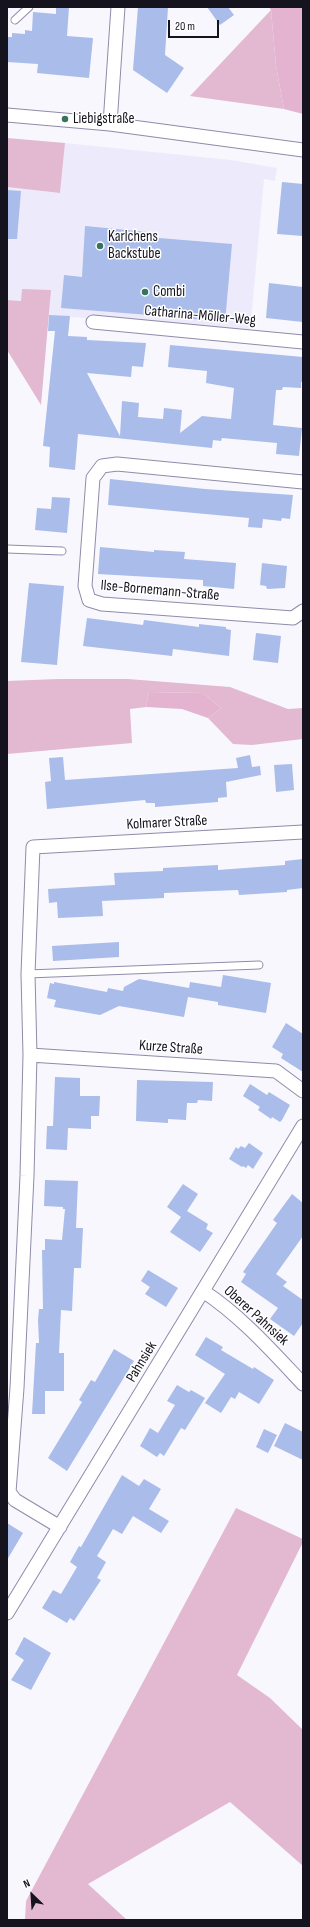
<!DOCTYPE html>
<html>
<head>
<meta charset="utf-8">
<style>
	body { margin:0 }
	#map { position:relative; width:310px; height:1927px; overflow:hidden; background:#f8f7fe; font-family:"Sofia Sans Condensed",sans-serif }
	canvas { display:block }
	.frame { position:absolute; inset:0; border:8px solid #15131e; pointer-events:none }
	.north { position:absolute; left:12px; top:1875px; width:40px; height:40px; -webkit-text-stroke:3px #fff; paint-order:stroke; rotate:335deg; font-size:11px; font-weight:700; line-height:16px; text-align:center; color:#15131e }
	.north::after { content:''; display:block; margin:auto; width:14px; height:18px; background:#15131e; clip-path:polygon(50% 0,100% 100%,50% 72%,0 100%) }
	.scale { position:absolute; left:168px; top:20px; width:51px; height:18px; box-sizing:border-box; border:2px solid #15131e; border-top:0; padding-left:5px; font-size:12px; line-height:14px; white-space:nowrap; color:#15131e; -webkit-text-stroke:3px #fff; paint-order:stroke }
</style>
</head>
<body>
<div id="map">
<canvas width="310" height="1927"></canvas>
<div class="frame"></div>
<div class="north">N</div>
<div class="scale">20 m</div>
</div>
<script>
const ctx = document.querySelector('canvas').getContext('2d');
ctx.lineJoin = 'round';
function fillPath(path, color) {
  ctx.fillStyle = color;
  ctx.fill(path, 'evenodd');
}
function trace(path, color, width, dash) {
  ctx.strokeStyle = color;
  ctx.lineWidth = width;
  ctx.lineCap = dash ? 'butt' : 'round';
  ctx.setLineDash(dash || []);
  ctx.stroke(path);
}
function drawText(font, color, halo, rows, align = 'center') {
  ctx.font = font + ' "Sofia Sans Condensed",sans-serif';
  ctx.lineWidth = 3;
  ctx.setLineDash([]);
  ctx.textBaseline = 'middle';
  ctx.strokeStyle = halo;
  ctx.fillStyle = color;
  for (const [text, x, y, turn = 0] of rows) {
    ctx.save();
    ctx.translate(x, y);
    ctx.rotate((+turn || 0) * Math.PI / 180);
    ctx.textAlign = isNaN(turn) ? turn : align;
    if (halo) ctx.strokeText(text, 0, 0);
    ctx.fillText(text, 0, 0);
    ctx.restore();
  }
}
fillPath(new Path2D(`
	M65,143L231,160L277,168L275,181L264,179L250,332L49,315L50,290L21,301L7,300V187L60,193Z`), '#edebfb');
fillPath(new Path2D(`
	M271,10L276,66L284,109L190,96Z
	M7,138L65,143L60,193L7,187Z
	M22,289L51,290L41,405L7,350V300L21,301Z
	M58,679H128L230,687L288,709L303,708V739L252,745L233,744L208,718L221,708L203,693L149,692L146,707L130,709L132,743L7,754V681Z
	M236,1508L303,1539V1542L237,1675L270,1698L303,1730V1866L230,1802L88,1884L127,1920H25L26,1901Z`), '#e2b9d1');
fillPath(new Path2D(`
	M269,7H303V114L284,109L276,66L271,10Z
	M149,692L203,693L221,708L208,718L182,709L146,707Z`), '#e4b3d0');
fillPath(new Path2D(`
	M56,7H69L67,36L93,38L89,78L37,73L38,64L7,62V37H12V33L25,34V30L32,31L33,12L56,14Z
	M138,7H168L165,55L184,68L167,93L133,70Z
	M207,7H228L234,15L220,25Z
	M282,182L303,184V236L277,234Z
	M7,190L21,191L17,239H7Z
	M85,226L148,232V236L159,238L232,244L225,322L172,317L173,315L150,312L149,315L61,308L64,275L82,277Z
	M269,283L303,287V322L266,318Z
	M49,315L70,316L68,336L87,337V340L146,343L143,367L132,366L131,377L87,373L120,436L122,401L139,403L138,417L163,419L164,408L182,410L180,433L202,416L231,419L234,388L206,383L207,371L168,367L170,345L303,357V382H301V388L283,387L282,390H276L273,425L302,428L299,456L276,454L277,443L222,438L221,441L213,440L212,448L78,434L75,470L49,467L50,447L43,446L55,331H48Z
	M110,479L205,489L293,495L290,519L282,518L281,521L263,519L262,528L248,527L249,518L108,505Z
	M52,497L70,498L67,533L35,530L37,508L51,509Z
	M100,547L154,552V550L185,552L184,559L236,563L234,589L203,586V580L98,574Z
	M262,563L287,566L285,588L267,589L266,586L260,585Z
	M29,583L64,586L57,665L21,662Z
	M87,618L143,625L144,620L199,627V624L226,627V629L231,630L229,656L173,649L172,656L83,646Z
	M256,633L281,636L278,663L253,660Z
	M250,755L252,767L260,766L261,775L226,782L227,797L218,798V802L155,807V803H146L145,800L47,809L45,782L51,781L49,758L63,757L65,780L238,768L236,758Z
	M292,764L294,790L276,792L274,765Z
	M303,859V888L287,890V892L239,895L238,890L164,893V898L102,901L103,916L58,918L57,902L49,903L48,889L115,885L114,873L163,871V868L218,865V870L285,865V861Z
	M119,942V957L53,961L52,946Z
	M223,975L271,983L266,1013L218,1005V1002L188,997L184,1017L119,1006L100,1015L54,1007L56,1000L47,998L50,983L54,984V982L107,992L108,988L123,991L124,987L139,979L189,988L190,982L221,987Z
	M286,1023L303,1034V1072L281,1058L283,1054L272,1047Z
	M55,1077L80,1078V1096H100L99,1116H91V1129L68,1128L67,1150L46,1149L47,1126H53Z
	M137,1080L213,1082L212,1101L198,1100L197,1103H187L186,1120L168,1119V1123L136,1121Z
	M250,1084L267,1095L269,1092L290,1105L282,1120L280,1122L272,1117L271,1119L258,1110L260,1107L243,1096Z
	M249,1143L263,1153L253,1169L248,1165L246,1168L243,1166L242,1167L229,1159L236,1147L238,1149L241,1146L245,1148Z
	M45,1180L78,1181L76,1228H83L81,1268H74L72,1311L61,1310L59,1353H64V1391H45V1414H32L36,1343H39L38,1320L39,1309H43L42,1250H45V1239L62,1240L65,1209H63V1207L44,1206Z
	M183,1184L198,1194L187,1211L208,1224L206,1229L213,1233L200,1252L170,1232L181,1217L167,1207Z
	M292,1194L303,1203V1236L276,1274L287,1282L283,1286L303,1300V1323L294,1336L270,1319L278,1308L241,1282L246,1274L243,1272L277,1223L273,1220Z
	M148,1270L178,1288L166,1307L145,1294L150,1287L141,1281Z
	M206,1337L223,1347L221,1350L253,1369L254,1367L274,1380L259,1404L239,1392L235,1399L231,1397L221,1413L205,1403L225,1374L195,1355Z
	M114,1349L134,1361L67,1471L48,1458L82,1402L79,1400L91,1380L95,1382Z
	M177,1385L189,1392L191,1390L205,1398L185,1430L181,1428L164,1456L160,1453L157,1457L140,1446L150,1428L158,1433L175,1405L167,1401Z
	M285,1423L303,1432V1460L274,1446Z
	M264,1429L277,1435L268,1453L256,1447Z
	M122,1475L139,1486L144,1479L161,1489L149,1509L169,1521L161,1533L133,1516L122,1534L113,1529L97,1556L106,1562L97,1578L101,1580L74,1621L70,1618L67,1623L42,1608L53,1590L61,1594L77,1567L70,1562L79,1546L81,1547Z
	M7,1523L23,1533L7,1560Z
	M24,1637L51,1653L31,1690L11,1680L24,1660L15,1654Z`), '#a9bcea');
const service = new Path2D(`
	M15,20L29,7
	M7,549L62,551
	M28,974L259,965`);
const minor = new Path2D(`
	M7,115L110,124L303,150
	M110,124L118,7
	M93,322L303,342
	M303,482L117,464L102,466L93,478L85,586L89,600L102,604L293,618L303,611
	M30,1055L276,1071L303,1091
	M203,1291C241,1316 272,1351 303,1384
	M60,1527L15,1500L9,1492L17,1388L27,1176L30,1055L28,974L33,847L303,832
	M7,1613L303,1126`);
trace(service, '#908ba8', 9);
trace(minor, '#908ba8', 15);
trace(service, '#fff', 7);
trace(minor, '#fff', 13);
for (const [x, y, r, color] of [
	[65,119,4,"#38735d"],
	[100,246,4,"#38735d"],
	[145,292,4,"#38735d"]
]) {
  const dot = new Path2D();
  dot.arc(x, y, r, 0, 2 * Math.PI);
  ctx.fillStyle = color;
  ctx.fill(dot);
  trace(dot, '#fff', 1.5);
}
drawText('15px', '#15131e', '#fff', [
	["Liebigstraße",73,119],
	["Karlchens",108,237],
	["Backstube",108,254],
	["Combi",153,292]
], 'left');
drawText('15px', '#15131e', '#fff', [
	["Catharina-Möller-Weg",200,316,5],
	["Ilse-Bornemann-Straße",160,591,5],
	["Kolmarer Straße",167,823,-3],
	["Kurze Straße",171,1048,4],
	["Oberer Pahnsiek",256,1316,42],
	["Pahnsiek",142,1362,-59]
]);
</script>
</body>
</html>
